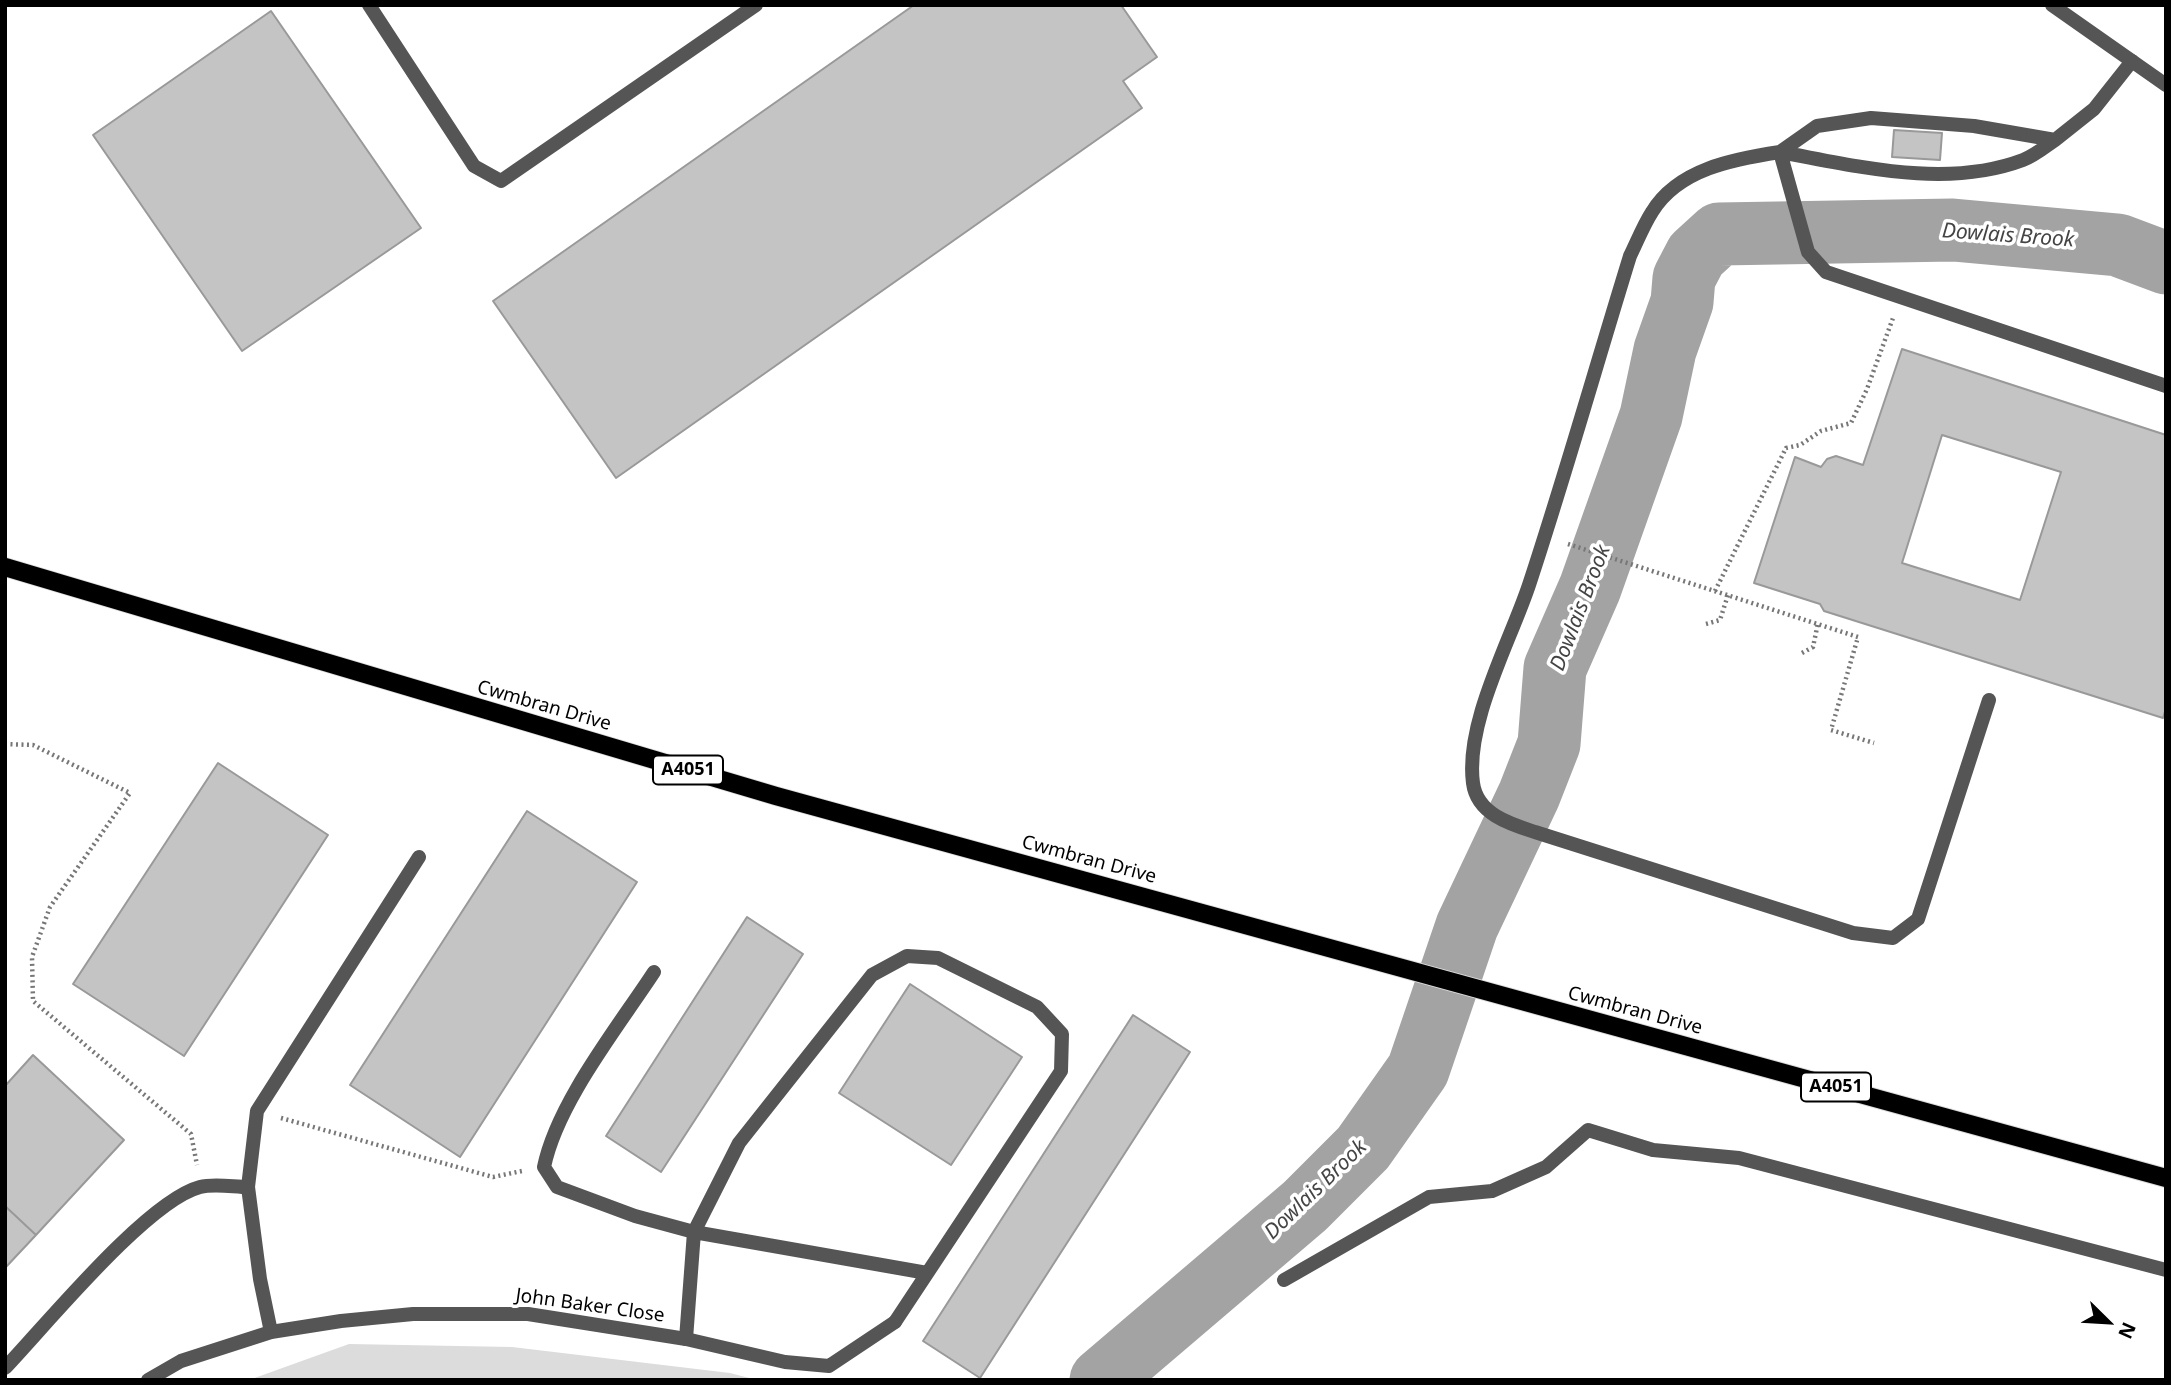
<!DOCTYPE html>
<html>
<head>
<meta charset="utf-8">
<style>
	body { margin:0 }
	#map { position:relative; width:2171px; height:1385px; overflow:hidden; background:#fff; font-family:"Noto Sans",sans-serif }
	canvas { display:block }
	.frame { position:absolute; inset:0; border:7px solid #000; pointer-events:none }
	.north { position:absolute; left:2073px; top:1287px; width:70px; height:70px; -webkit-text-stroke:5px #fff; paint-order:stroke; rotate:114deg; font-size:19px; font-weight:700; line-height:28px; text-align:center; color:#000 }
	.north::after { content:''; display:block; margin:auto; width:24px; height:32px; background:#000; clip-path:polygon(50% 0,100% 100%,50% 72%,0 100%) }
</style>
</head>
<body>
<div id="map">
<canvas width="2171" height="1385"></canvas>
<div class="frame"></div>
<div class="north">N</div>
</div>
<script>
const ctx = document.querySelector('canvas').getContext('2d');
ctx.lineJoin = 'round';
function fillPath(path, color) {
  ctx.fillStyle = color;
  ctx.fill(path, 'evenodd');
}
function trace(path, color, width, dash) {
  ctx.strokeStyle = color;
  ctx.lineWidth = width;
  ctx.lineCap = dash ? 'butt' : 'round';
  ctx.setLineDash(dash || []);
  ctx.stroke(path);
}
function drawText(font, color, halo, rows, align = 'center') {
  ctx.font = font + ' "Noto Sans",sans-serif';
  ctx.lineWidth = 7;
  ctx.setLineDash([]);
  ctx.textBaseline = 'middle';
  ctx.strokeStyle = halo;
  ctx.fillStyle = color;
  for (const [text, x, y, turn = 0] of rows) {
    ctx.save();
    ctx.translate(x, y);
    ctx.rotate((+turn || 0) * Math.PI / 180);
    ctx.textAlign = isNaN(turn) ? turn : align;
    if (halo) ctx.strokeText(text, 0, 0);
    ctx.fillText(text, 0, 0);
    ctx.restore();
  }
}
fillPath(new Path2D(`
	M349,1344L512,1347L730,1373L757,1380H249Z`), '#dcdcdc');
trace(new Path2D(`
	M1101,1380L1305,1206L1363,1148L1418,1070L1467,926L1529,795L1549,744L1555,668L1590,588L1651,416L1665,350L1682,302L1684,278L1696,255L1719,234L1953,230L2118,245L2166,263`), '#a3a3a3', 63);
const building = new Path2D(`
	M914,5H1121L1157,57L1123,81L1142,108L616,478L493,301Z
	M271,11L421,228L242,351L93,135Z
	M1894,130L1942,133L1940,160L1892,157Z
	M1902,349L2166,435V708L2163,718L1824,611L1820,604L1754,583L1795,457L1821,467L1827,459L1836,456L1863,465ZM1942,435L2061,472L2020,600L1902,563Z
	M218,763L328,835L184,1056L73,984Z
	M527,811L637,882L460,1157L350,1085Z
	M747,917L803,954L661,1172L606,1136Z
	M910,984L1022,1057L951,1165L839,1093Z
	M1133,1015L1190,1052L980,1378L923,1341Z
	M33,1055L124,1140L36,1235L5,1206V1086Z
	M5,1206L36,1235L5,1268Z`);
fillPath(building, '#c4c4c4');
trace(building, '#999', 2);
const primary = new Path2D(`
	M5,567L776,796L2166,1178`);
trace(primary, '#dbdbdb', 20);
trace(new Path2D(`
	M1568,544L1858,637L1831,730L1874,743
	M1715,591L1786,448L1800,445L1821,431L1851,423L1867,389L1893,318
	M1706,624L1720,620L1728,595
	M1802,653L1813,647L1818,623
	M5,744L33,745L130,793L50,907L32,957L33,1001L191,1134L197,1165
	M281,1118L493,1177L522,1171`), '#777', 4.5, [2, 3.5]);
trace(new Path2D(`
	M369,5L474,166L501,181L756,5
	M1871,118L1974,126L2055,140C2045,147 2034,156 2023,160C1946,189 1858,166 1780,152L1817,126Z
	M2055,140L2094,109L2132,61
	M1989,700L1918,919L1893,938L1853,933L1535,832C1510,824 1477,814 1473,783C1465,723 1510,642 1529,585C1565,476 1596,366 1630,256C1637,242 1643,226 1652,212C1678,169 1734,159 1780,152L1808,252L1826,272L2166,386
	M654,972C618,1027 557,1103 544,1167L557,1187L635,1216L694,1232L927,1273
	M1284,1280L1429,1197L1492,1191L1546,1167L1588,1130L1653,1150L1739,1158L2166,1270
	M271,1332L260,1279L248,1187L257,1111L419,857
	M686,1339L694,1232L739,1143L872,975L907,956L938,958L1037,1007L1062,1034L1061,1071L895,1322
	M5,1368C46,1325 147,1201 200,1187C214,1183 234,1187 248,1187`), '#555', 14);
trace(new Path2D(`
	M2052,5L2166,85
	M148,1380L181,1361L271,1332L341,1321L413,1314H528L686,1339L785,1362L829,1366L895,1322`), '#555', 14);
trace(primary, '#000', 18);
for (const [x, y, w] of [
	[688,770,70],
	[1836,1087,70]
]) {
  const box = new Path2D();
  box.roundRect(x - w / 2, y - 14.5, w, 29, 5);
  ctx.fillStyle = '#fff';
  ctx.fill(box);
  trace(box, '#000', 2);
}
drawText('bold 18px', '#000', null, [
	["A4051",688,770],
	["A4051",1836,1087]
]);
drawText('19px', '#000', '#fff', [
	["Cwmbran Drive",544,706,16],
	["Cwmbran Drive",1089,860,15],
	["Cwmbran Drive",1635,1011,15],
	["John Baker Close",590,1306,8]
]);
drawText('italic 21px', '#444', '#fff', [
	["Dowlais Brook",2008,236,4],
	["Dowlais Brook",1581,608,-69],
	["Dowlais Brook",1316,1190,-44]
]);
</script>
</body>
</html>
